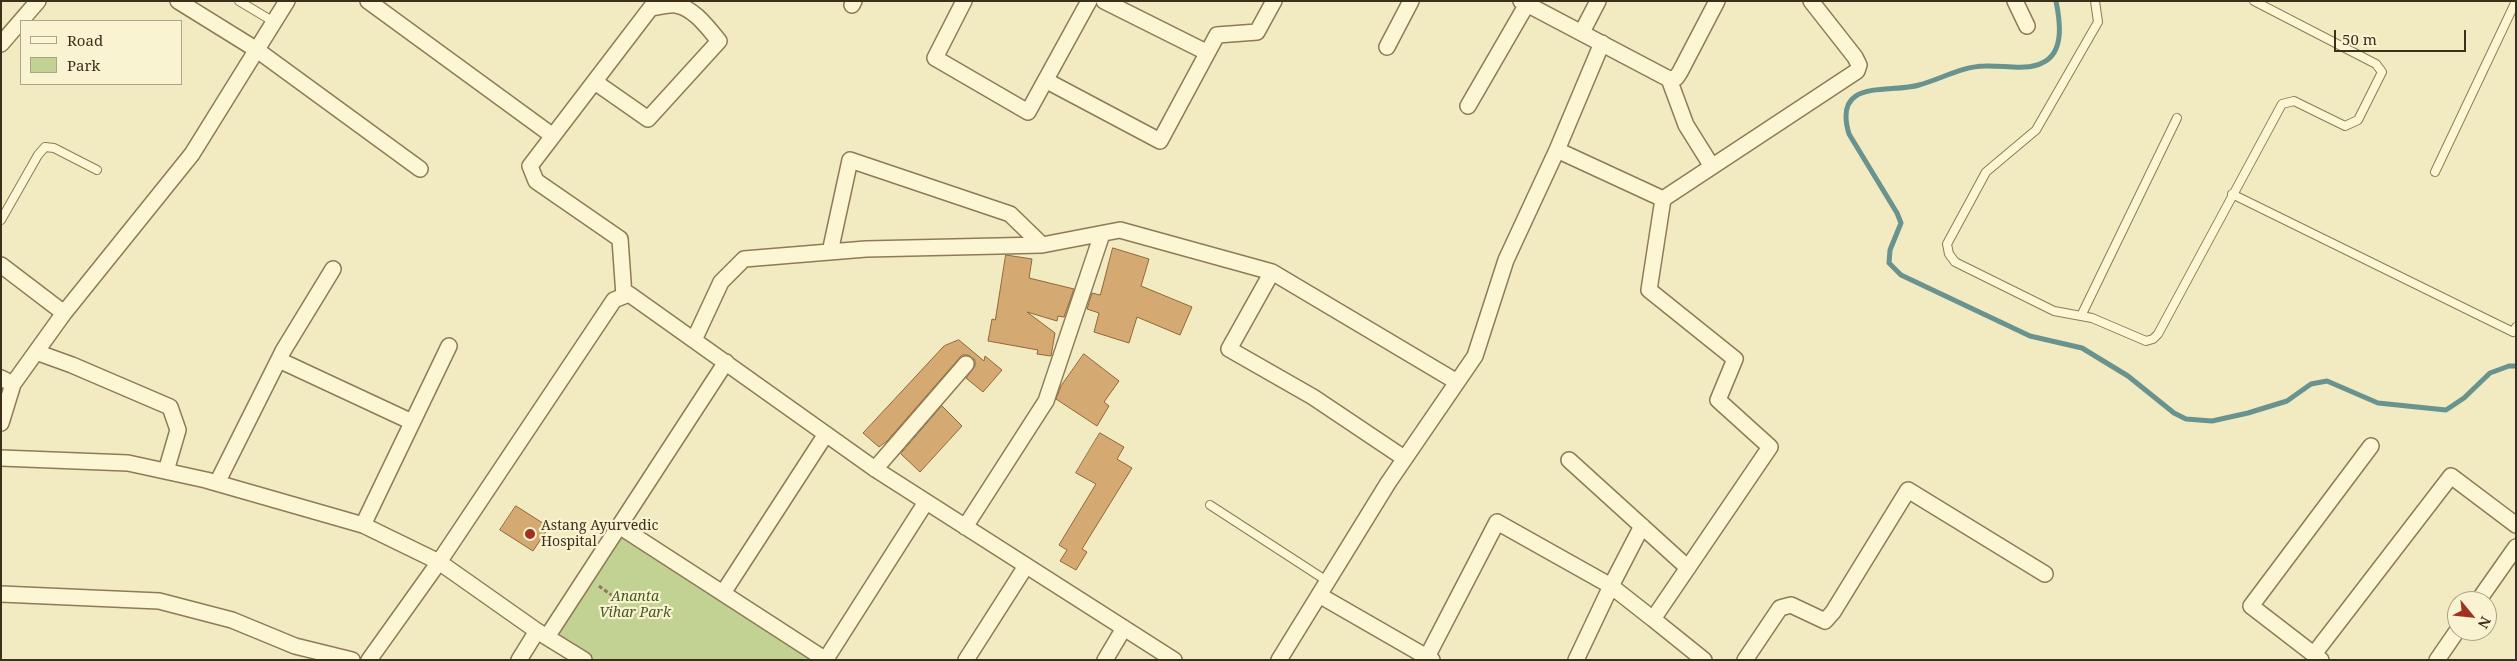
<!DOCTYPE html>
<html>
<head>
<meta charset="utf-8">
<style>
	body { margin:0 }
	#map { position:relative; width:2517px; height:661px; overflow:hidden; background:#f2eac0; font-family:"Noto Serif",serif }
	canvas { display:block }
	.frame { position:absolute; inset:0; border:2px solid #3c301c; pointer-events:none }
	.legend { position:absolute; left:20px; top:20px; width:162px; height:65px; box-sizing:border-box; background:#f9f3d1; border:1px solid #ada589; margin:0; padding:6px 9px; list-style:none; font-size:15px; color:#3c301c }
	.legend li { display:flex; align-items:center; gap:10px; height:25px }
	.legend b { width:25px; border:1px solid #ada589 }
	.north { position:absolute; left:2447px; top:591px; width:50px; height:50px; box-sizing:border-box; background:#f9f3d1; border:1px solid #ada589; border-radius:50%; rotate:118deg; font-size:14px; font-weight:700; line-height:20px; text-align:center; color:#3c301c }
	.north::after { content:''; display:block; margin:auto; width:18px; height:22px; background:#a33120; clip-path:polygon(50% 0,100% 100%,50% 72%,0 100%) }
	.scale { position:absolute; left:2334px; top:30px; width:132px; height:22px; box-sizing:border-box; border:2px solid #3c301c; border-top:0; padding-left:6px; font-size:15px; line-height:18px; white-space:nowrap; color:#3c301c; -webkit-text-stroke:4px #f9f3d1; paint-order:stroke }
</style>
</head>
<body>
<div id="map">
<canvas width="2517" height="661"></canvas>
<div class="frame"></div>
<ul class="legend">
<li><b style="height:6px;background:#fcf6d5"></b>Road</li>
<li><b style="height:14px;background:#c2d293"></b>Park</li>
</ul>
<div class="north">N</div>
<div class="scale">50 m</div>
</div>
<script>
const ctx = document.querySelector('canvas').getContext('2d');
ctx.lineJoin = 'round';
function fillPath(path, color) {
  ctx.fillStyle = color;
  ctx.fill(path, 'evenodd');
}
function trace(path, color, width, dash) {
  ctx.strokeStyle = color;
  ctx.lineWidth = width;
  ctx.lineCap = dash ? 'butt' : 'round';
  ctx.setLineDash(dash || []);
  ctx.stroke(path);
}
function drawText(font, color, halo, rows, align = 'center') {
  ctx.font = font + ' "Noto Serif",serif';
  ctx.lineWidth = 4.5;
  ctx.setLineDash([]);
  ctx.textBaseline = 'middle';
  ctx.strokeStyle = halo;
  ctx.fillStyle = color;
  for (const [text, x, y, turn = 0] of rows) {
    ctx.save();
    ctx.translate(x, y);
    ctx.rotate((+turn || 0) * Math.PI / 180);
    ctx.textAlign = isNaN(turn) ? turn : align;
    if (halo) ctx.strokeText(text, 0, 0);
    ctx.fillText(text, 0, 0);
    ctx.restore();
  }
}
fillPath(new Path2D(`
	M619,528L814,660H587L550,637Z`), '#c2d293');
trace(new Path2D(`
	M2056,1C2060,21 2065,53 2042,63C2027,71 2002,65 1985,66C1963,66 1941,79 1919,85C1890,94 1832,77 1849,134L1897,213L1901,223L1890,250L1889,263L1901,275L2030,336L2082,348L2128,376L2174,413L2186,419L2212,421L2248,413L2287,401L2311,384L2327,381L2378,403L2446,410L2464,398L2490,373L2509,366H2516`), '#69938f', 5);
const building = new Path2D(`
	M1113,248L1149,259L1141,286L1192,307L1180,335L1137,317L1129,343L1094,332L1099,313L1087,309L1092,293L1100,295Z
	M1006,255L1032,259L1029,278L1074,289L1064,317L1058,316L1057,321L1027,312L1055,333L1051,356L1037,354L1038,350L988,341L992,319L995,320Z
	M959,340L984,361L985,356L1002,370L983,392L966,378L975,366V360L968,355H962L887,441L879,447L863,433L944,346Z
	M1084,354L1119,381L1104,402L1109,406L1097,426L1056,399L1061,386Z
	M942,406L962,426L920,472L901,454Z
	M1100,433L1124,447L1117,459L1132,468L1082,549L1087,552L1076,570L1060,561L1067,550L1059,545L1096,484L1076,473Z
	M516,506L549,527L533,551L500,530Z`);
fillPath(building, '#d5a972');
trace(building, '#906739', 1);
const lane = new Path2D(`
	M239,1L274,22
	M2095,1L2098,22L2036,130L1986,172L1947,244L1949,254L1955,262L2054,311L2092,318L2146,341L2153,339L2158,334L2282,104L2294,101L2345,126L2358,120L2382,72L2376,64L2254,1
	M2435,172L2516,1
	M2232,194L2513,332L2516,327
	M1,220L38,155L45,147L54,148L97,170
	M2081,316L2177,118
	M1210,505L1327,581`);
const street = new Path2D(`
	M178,1L257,50L420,169
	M368,1L553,136
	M964,1L935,58L1028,112L1089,1
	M1104,1L1206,52
	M1521,1L1669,79L1676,78L1680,72L1717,1
	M2015,1L2027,26
	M852,5L854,1
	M1582,32L1598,1
	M1,44L38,1
	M1387,47L1411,1
	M1669,79L1686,125L1711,165
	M1047,81L1160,141L1217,35L1257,32L1274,1
	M595,82L648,119L719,41C708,28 694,8 676,5C669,4 659,7 652,8
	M1468,106L1527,4
	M1557,150L1663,199
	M830,252L850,160L1010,214L1042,245L1120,230L1272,272L1457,382
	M1,265L64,313
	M1272,272L1229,349L1313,397L1404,458
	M624,296L620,239L536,181L530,166L656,1
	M694,340L721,282L744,259L866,249L1042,245
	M36,352L72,365L170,407L178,430L166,471
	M279,360L412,422
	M1,378L13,384L1,423
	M13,384L64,313L192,154L287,1
	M1,458L128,463L206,480L363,525L439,562L537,631L584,660
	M1569,460L1688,568
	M875,469L966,364
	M217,483L283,351L333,269
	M363,525L449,346
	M619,526L826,660
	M965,527L1046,401L1102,234
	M723,593L826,434
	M1,594L159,601L232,620L295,646L352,660
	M1319,595L1432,660
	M2478,601L2516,547
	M547,637L726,362
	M2314,654L2451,476L2516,525
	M1427,657L1497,522L1611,586L1642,526
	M826,659L926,502
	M369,660L439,562L614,300L629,294L875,469L1174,660
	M519,660L537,631
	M966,660L1026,566
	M1105,660L1124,628
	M1279,660L1388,483L1475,356L1506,260L1557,150L1602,43
	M1576,660L1611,586L1653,619
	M1704,660L1653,619L1770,447L1718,400L1735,359L1649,290L1663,199L1857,71L1859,65L1855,57L1811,1
	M1745,660L1780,608L1791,605L1825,621L1833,612L1908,490L2045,574
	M2321,660L2251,606L2371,446
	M2437,660L2457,631`);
trace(lane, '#8e7b56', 10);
trace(street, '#8e7b56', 18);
trace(new Path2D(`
	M599,586L621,602`), '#8e7b56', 3, [4, 2.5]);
trace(lane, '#fcf6d5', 8);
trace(street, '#fcf6d5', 15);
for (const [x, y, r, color] of [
	[530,534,6,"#a33120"]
]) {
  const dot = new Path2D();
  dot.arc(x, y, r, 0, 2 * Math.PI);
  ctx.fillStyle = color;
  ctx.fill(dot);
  trace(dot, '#f9f3d1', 2);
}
drawText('14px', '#3c301c', '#f9f3d1', [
	["Astang Ayurvedic",541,526],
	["Hospital",541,542]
], 'left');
drawText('italic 14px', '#445a20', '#f9f3d1', [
	["Ananta",635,597],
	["Vihar Park",635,613]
]);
</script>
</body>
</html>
